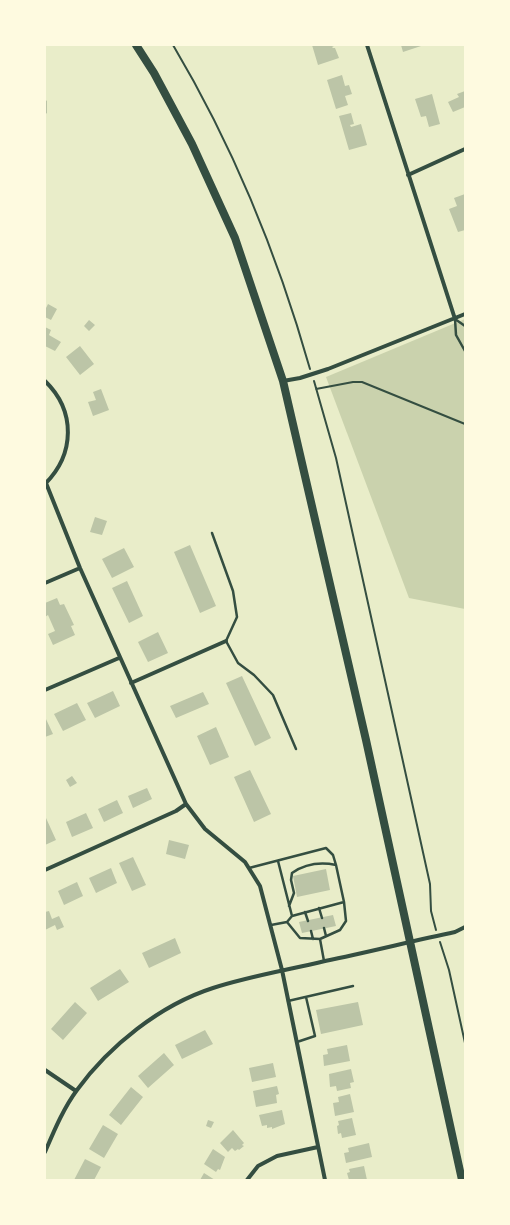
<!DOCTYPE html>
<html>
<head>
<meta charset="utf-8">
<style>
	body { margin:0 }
	#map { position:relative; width:510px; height:1225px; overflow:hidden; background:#e9edc9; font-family:Helvetica,sans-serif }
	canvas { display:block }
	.frame { position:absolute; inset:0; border:46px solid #fefae0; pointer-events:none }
</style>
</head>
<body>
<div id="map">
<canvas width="510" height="1225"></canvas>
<div class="frame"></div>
</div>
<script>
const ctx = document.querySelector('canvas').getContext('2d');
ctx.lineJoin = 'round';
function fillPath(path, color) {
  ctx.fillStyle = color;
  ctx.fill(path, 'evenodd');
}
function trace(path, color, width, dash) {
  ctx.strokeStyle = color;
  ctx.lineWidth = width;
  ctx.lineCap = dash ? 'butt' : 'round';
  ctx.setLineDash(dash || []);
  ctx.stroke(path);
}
fillPath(new Path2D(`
	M465,319V609L409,598L326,377Z`), '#cad2ad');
fillPath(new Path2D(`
	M312,45H336L332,47L333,48H335L339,58L318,65Z
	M401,45H424L403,52Z
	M342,75L345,86L349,85L352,94L345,96L348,105L336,109L327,80Z
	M465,91V107L453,112L448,102L459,97L457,94Z
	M432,94L440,124L429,127L426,116L421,117L415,99Z
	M351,113L354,124L350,125L351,127L361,124L367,145L349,150L339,116Z
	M465,194V230L458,232L449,209L457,206L454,198Z
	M48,304L57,309L51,320L45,317V310Z
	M89,320L95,325L89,331L84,326Z
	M45,327L51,330L49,335L61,342L55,351L45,346Z
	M80,346L94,364L80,375L66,357Z
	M101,389L109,410L93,416L88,402L96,400L93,392Z
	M95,517L107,521L102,535L90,532Z
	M190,545L216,606L200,613L174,552Z
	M124,548L134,567L112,578L102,559Z
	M127,581L143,616L129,623L112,588Z
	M57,598L60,605L64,604L74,625L71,626L75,635L53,645L48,634L55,631L48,615L45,617V603Z
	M158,632L168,653L148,662L138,642Z
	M242,676L271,738L255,746L226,683Z
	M113,691L120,706L95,718L87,703Z
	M203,692L209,704L176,718L170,706Z
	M77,703L86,720L63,731L54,714Z
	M45,717L53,734L45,737Z
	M216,727L229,757L210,765L197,736Z
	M250,770L271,814L254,822L234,777Z
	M72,776L77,783L70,787L66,780Z
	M147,788L152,799L133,808L128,796Z
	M117,800L123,813L104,822L98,809Z
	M86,813L93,828L72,837L66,822Z
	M46,818L56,840L45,845V819Z
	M169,840L189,845L185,859L166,854Z
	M133,857L146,885L132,891L119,863Z
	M111,868L117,883L96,893L89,878Z
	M326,869L330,890L297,897L293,876Z
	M77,882L83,896L64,905L58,891Z
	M49,911L52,919L59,916L64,927L57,930L55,925L45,930V912Z
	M333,915L336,926L302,933L299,922Z
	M175,938L181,953L149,968L142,953Z
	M120,969L129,982L98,1001L90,988Z
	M75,1002L87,1013L63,1040L51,1029Z
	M358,1002L363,1025L321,1034L316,1010Z
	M205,1030L213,1044L182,1059L175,1045Z
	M347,1045L350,1061L324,1066L323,1055L328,1054L327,1049Z
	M164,1053L174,1065L148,1088L138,1076Z
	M273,1063L276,1077L252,1082L249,1068Z
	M351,1069L354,1082L350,1083L351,1088L337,1091L336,1086L330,1087L329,1074Z
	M277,1086L279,1094L276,1095L277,1103L256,1107L253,1091Z
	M131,1087L143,1097L121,1125L109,1115Z
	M350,1094L354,1112L335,1116L333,1103L339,1102L338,1097Z
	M282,1110L285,1124L272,1129V1127L267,1128V1125L262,1126L259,1115Z
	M352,1118L356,1135L342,1138L341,1133L338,1134L337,1126L339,1125L338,1121Z
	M208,1120L214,1122L211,1128L206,1126Z
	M103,1125L118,1134L104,1158L89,1149Z
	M233,1130L244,1143L242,1145L244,1146L239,1150L238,1149L235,1151L232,1148L228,1152L220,1143Z
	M369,1143L372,1157L346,1163L344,1153L349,1152L348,1148Z
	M213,1149L225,1157L220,1170L218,1169L216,1172L204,1164Z
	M85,1159L101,1167L94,1180H74Z
	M364,1166L367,1180H349L347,1173L350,1172L349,1169Z
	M204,1173L215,1180H200Z`), '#bcc5a7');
trace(new Path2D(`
	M173,45C233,146 278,256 310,369
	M314,381L336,458L430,884L431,911L436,930
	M316,389L353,382H362L465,424
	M440,942L449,970L465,1043`), '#344e41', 2);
trace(new Path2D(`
	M45,101V113
	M455,319L456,335L465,351
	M455,319L465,326
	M212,533L233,591L237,617L226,641L238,663L254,675L273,695L296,749
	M249,868L326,848L333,855L336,865L344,902L346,921L340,930L320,939L324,961
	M289,906L294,893L291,880L292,873C305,864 321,862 336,865
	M319,908L322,918
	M305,912L308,921
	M292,916L344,902
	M287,922L300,938L320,939
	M271,925L287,922L292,916L278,861
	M324,928L326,936
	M311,931L313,939
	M288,1001L353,986
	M297,1042L315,1036L306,997`), '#344e41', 2.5);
trace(new Path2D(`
	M367,45L455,319
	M408,175L465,149
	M45,381C76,411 75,454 45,484
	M283,381L300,378L328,369L465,314
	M46,483L80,568L186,804L205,829L245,862L260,886L282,970L325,1180
	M45,583L80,568
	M131,683L226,641
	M45,690L119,658
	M45,870L176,811L186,804
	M45,1070L76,1091
	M45,1152C54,1131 63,1109 77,1090C109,1046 160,1005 213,988C250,976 288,970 325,961C369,952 412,941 455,932L465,927
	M247,1180L258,1166L277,1156L318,1147`), '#344e41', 4);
trace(new Path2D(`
	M136,45L154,73L192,144L235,238L283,381L366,740L462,1180`), '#344e41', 8);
</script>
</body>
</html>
